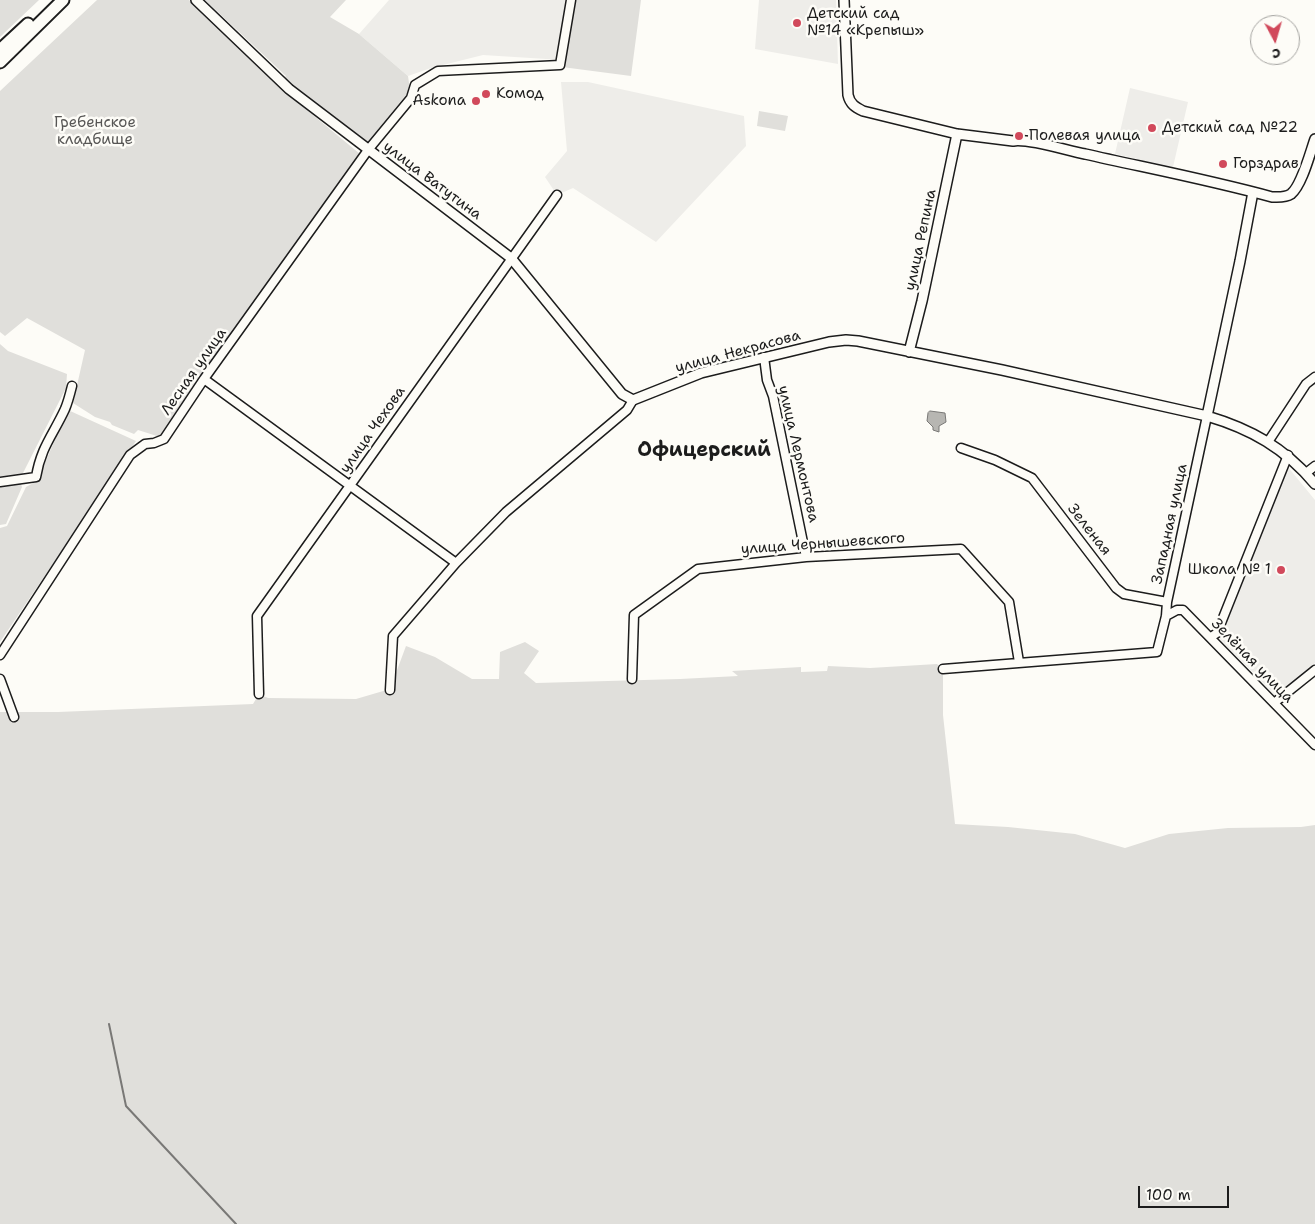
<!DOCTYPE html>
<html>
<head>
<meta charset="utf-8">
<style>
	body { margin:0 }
	#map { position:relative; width:1315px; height:1224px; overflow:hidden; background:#fdfcf7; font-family:"Shantell Sans",sans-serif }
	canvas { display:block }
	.north { position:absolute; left:1250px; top:15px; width:50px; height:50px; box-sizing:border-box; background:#fdfcf7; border:1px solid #a3a29f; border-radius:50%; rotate:174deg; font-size:14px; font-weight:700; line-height:20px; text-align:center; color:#1c1c1c }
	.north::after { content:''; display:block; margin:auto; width:18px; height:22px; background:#d1495b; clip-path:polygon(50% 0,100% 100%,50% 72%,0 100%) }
	.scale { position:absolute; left:1138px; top:1186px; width:91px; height:22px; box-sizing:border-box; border:2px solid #1c1c1c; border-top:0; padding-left:6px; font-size:15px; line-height:18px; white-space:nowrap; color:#1c1c1c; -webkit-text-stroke:4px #fdfcf7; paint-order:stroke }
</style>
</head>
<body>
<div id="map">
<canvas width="1315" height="1224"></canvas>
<div class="north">С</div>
<div class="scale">100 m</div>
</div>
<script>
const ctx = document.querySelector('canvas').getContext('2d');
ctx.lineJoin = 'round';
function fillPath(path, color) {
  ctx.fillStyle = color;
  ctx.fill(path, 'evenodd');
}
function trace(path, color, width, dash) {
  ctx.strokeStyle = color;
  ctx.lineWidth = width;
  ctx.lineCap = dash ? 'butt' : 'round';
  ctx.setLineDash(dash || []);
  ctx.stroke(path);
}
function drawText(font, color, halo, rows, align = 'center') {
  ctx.font = font + ' "Shantell Sans",sans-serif';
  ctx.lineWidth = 5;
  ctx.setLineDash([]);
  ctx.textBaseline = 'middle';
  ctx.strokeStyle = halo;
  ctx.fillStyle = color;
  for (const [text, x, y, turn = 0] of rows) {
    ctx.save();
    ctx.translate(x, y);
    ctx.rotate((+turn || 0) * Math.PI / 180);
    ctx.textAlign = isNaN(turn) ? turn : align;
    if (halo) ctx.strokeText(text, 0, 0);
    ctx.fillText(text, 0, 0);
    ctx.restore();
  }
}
fillPath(new Path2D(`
	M389,0H571L562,60L483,55L431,68L408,76L359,34Z
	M759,0H836L838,64L755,49Z
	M561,82H588L744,116L746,146L656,242L573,188L557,195L545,177L567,151Z
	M1130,88L1188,102L1173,167L1115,154Z
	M1287,466L1315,500V663L1275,695L1220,639Z`), '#eeede9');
fillPath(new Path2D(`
	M0,0H39L0,37Z
	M97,0H189L278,86L360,154L160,437L138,430L134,434L112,425L110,422L95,417L73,403L85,350L27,318L5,336L0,332V91Z
	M205,0H346L330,17L359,34L408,76L410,90L367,143L283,79L286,76Z
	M571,0H641L631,76L562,67Z
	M759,111L788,116L785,131L757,126Z
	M0,344L8,351L67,374L66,388L21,477L0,480Z
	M68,410L136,441L0,642V528L7,526L26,487L37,481Z
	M21,484L22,487L6,524L0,525V487Z
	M525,642L539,651L524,673L536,683L680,679L738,676L732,671L801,667V672L827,671L828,666L870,668L937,664L943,669V715L955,824L1008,827L1075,834L1125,848L1169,834L1228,828L1301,827L1315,825V1224H0V712H58L253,704L259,694L268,698L356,699L390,689L406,646L435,657L472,679H499L500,652Z`), '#e0dfdb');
const water = new Path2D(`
	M930,411L945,413L946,422L939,426V432L933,430V427L927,421L928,413Z`);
fillPath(water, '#b7b6b2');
trace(water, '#797876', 1);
trace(new Path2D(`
	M109,1024L126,1106L236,1224`), '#797876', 2);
const minor = new Path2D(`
	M764,357L767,380L773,396L806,557
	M204,379L456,563
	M1268,442L1306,384L1315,377
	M961,448L995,460L1032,478L1116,588L1124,594L1167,602
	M1306,473L1315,466
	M0,482L36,477C41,447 53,435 65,409C68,402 70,394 72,386
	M1166,616L1177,610H1183L1315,745
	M1211,637L1217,633L1288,455
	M0,655L130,455L145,444L154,443L164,439L204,379L368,150L411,98L415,85L438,71L560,65L571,0
	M943,669L1157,652L1166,616L1167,602L1207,416
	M0,679L14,717
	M632,679L634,615L698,569L806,557L961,549L1009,602L1019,662
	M390,690L393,636L456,563L506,512L627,410L633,400
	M259,694L257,616L557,195
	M1274,703L1315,670`);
const tertiary = new Path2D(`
	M196,0L289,89L511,258L622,394L633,400L701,373L829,342L846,340L858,341L1002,370L1207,416C1251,429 1285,448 1315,484
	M844,0L848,95C850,104 855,107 863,111L957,134L1013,141C1029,138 1068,151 1085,154C1147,168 1210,180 1272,197C1278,197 1285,198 1291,194C1302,185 1310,153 1315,139
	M909,352L922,301L957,134
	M1207,416L1240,261L1253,192`);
const primary = new Path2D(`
	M0,50L28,24
	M0,62L63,0`);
trace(minor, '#1c1c1c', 11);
trace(tertiary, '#1c1c1c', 12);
trace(primary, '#1c1c1c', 15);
trace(minor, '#fdfcf7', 8);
trace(tertiary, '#fdfcf7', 9);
trace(primary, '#fdfcf7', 11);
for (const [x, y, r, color] of [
	[797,23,5,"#d1495b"],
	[486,94,5,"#d1495b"],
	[476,101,5,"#d1495b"],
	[1152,128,5,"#d1495b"],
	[1019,136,5,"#d1495b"],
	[1223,164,5,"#d1495b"],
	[1281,570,5,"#d1495b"]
]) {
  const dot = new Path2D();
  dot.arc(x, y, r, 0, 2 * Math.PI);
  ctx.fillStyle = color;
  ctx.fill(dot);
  trace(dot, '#fdfcf7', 2);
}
drawText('15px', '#1c1c1c', '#fdfcf7', [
	["Детский сад",807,14],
	["№14 «Крепыш»",807,31],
	["Комод",496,94],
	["Askona",466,101,"right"],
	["Детский сад №22",1162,128],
	["Полевая улица",1029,136],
	["Горздрав",1233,164],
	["Школа № 1",1271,570,"right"]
], 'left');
drawText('15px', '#575655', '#fdfcf7', [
	["Гребенское",95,123],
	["кладбище",95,140]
]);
drawText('15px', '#1c1c1c', '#fdfcf7', [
	["улица Ватутина",432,181,37],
	["улица Репина",921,240,-78],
	["улица Некрасова",738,352,-15],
	["Лесная улица",194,372,-55],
	["улица Чехова",373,430,-55],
	["улица Лермонтова",798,454,77],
	["Западная улица",1170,524,-78],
	["Зеленая",1089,530,52],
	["улица Чернышевского",823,544,-4],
	["Зелёная улица",1252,661,46]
]);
drawText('bold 20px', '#1c1c1c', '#fdfcf7', [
	["Офицерский",704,451]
]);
</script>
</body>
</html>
